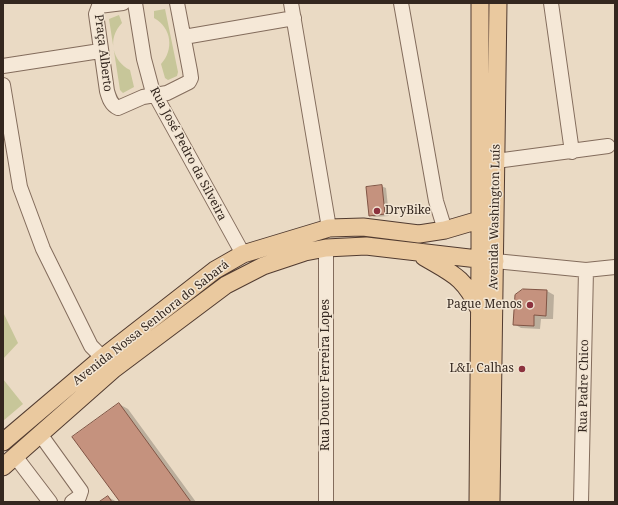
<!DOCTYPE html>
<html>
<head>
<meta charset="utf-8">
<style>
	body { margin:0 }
	#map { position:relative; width:618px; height:505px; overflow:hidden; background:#eadac4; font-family:"Noto Serif",serif }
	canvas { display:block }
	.frame { position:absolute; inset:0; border:4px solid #34271f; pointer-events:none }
</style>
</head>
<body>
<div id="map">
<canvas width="618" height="505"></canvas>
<div class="frame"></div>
</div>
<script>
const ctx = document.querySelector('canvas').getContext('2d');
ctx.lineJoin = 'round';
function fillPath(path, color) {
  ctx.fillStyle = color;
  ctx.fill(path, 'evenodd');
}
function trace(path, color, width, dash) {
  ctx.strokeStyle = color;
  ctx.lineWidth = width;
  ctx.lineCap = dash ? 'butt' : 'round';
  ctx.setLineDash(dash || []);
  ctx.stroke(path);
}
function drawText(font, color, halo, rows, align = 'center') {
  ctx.font = font + ' "Noto Serif",serif';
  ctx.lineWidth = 3;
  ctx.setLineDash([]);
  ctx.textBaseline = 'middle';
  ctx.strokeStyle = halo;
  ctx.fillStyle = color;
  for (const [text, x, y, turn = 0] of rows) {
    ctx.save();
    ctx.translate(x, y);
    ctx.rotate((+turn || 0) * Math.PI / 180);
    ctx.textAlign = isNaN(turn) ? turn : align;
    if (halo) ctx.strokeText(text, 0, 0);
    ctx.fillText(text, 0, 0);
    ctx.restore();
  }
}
fillPath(new Path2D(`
	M165,9L178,72L177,76L168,80L165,78L161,64C174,50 172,28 154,18V11Z
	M119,15L122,23C107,38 112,61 130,70L134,87L123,93L120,90L109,19Z
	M3,312L18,343L3,359Z
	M3,379L23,404L3,421Z`), '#c7c699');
fillPath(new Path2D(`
	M381,186L386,188L389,216L374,217L370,215Z
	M523,290L547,291L554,295L553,319H541L540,329L521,328L514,324Z
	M119,404L128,409L196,502H121Z
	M108,497L117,502H101Z`), '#0003');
const building = new Path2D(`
	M382,185L385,214L369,216L366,187Z
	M523,289L547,290L546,316L534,315V326L513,325L515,295Z
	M119,403L191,502H120L72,437Z
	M108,496L112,502H99Z`);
fillPath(building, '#c5927e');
trace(building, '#805444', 1);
const minor = new Path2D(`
	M123,3L99,6L96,14L107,91C109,98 111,105 118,108L143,97L167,93L189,82L191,78L190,71L177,3
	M135,3L144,59L152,89L243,254
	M291,3L329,228
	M401,3L436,201L445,230
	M551,3L572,152
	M184,37L294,18
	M3,66L100,51
	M3,85L20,187L43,249L91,346L109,364
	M496,161L608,146
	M495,261L586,270L615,267
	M40,434L81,491L79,497L72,502
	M15,456L50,502
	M326,502V248
	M581,502L586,270`);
const major = new Path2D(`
	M424,257C453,274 464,277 479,309
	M3,442L102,358L215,270L243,254L329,228L363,227L419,234L445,230L479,220
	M3,467L114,369L226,285L263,266L305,252L326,248L366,246L495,261
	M478,502L480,260V3
	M491,502L498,3`);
trace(minor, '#836c5c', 16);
trace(major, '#513b30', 19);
trace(minor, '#f5e8d7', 14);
trace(major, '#eac99f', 17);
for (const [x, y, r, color] of [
	[377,211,4,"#8c323e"],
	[530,305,4,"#8c323e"],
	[522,369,4,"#8c323e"]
]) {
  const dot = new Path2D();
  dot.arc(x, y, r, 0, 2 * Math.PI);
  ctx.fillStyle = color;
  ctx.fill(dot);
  trace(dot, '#f2e5d3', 1.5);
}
drawText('12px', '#34271f', '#f2e5d3', [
	["Praça Alberto",103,53,83],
	["Rua José Pedro da Silveira",188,154,62],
	["Avenida Washington Luís",495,217,-89],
	["Avenida Nossa Senhora do Sabará",151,323,-38],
	["Rua Doutor Ferreira Lopes",326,375,-90],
	["Rua Padre Chico",584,386,-89]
]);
drawText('12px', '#34271f', '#f2e5d3', [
	["DryBike",385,211,"left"],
	["Pague Menos",522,305],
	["L&L Calhas",514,369]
], 'right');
</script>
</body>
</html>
